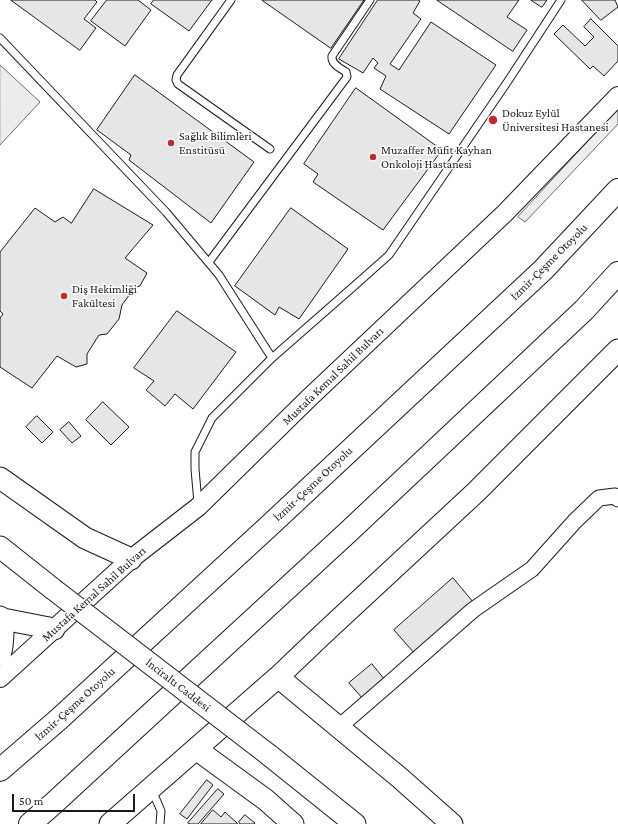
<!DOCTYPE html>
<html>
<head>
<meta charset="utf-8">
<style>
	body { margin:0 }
	#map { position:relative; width:618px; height:824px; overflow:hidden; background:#fff; font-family:"Crimson Pro",serif }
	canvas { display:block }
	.scale { position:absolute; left:12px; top:794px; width:123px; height:18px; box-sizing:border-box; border:2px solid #1a1a1a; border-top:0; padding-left:5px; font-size:12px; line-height:14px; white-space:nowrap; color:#1a1a1a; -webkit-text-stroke:3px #fff; paint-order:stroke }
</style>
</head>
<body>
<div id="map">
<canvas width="618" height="824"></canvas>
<div class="scale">50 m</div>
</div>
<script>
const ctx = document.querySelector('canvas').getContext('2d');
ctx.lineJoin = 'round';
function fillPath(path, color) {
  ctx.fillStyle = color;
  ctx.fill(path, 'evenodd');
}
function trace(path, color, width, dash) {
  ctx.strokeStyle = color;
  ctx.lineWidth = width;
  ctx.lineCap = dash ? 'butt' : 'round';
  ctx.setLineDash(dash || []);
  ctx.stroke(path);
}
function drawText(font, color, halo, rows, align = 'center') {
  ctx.font = font + ' "Crimson Pro",serif';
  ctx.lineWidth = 3;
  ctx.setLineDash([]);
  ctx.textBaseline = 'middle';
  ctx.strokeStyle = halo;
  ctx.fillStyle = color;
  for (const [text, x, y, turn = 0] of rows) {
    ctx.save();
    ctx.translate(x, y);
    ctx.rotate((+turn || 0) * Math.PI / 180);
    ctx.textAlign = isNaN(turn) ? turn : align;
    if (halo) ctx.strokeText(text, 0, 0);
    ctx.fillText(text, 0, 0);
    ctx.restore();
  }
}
const built = new Path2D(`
	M0,65L40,102L0,145Z
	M618,109V124L525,222L518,217Z`);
fillPath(built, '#ededed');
trace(built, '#6a6a6a', 1);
const building = new Path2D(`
	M11,0H95L97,2L84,19L96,28L80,50Z
	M107,0H138L151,10L125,46L91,21Z
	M154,0H212L189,31L151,4Z
	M262,0H364L331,48Z
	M378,0H418L420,1L413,13L421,19L390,64L399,70L431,22L496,65L449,134L380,89L386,76L374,68L378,63L373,58L363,73L339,59Z
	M437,0H519L507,17L527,30L513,51Z
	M531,0H547L542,7Z
	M582,0H615L618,7L601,20Z
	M591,19L618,46V61L604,76L593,66L590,69L554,34L563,25L585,46L594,37L584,27Z
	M135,75L254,162L211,223L129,160L131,155L97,130Z
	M356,88L442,150L383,230L313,182L318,174L304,164Z
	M94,189L153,225L125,258L147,273L140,286L135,287L122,305L119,319L107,334L99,335L87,354V364L76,367L57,356L32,388L0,367V318L3,314L0,311V252L35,208L55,222L63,217L71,223Z
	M291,208L348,249L299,319L279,307L275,315L235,286Z
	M177,311L236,352L193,409L175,394L165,406L146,390L154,381L134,368Z
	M103,402L129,427L111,445L86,420Z
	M37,416L53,432L42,443L26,427Z
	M69,422L81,436L72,443L60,430Z
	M453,578L474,603L415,654L394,630Z
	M372,664L385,680L363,699L349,683Z
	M207,780L213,785L187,819L180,814Z
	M218,789L224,794L198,824H190L188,823Z
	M213,810L221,817L225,812L238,824H201Z
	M245,815L255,823L254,824H240L239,822Z`);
fillPath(building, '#e6e6e6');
trace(building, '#1a1a1a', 1);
const service = new Path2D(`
	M231,0L177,75L176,80L178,84L270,149
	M0,38L166,212L219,275L272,358
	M209,262L347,77L346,72C340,68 331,64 332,56L370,0
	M198,503L195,469V452L212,418L272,358L353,287L389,255L508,81L561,0
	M152,790L161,811L160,824`);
const minor = new Path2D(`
	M339,727L391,682L473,610L532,569L575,521L599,498L615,496L618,499`);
const tertiary = new Path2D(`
	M0,678L131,559L198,507L309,398L505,213L618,96`);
const secondary = new Path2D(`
	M0,478L85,538L131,559
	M0,547L53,589
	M0,617L3,619L54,629
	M0,655C4,643 3,631 3,619
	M278,677L400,778L452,824
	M196,749L266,800L293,824
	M269,755L355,824
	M110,824L278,677L322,635L476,492L618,350`);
const motorway = new Path2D(`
	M0,770L59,719L269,526L543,270L618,190
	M30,824L54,803L346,534L584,310L618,273`);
trace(service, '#1a1a1a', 9);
trace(minor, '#1a1a1a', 17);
trace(tertiary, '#1a1a1a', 20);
trace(secondary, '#1a1a1a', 23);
trace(motorway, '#1a1a1a', 24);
trace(service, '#fff', 7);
trace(minor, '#fff', 15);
trace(tertiary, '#fff', 18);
trace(secondary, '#fff', 21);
trace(motorway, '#fff', 22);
const secondaryBridge = new Path2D(`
	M53,589L269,755`);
trace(secondaryBridge, '#1a1a1a', 23, []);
trace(secondaryBridge, '#fff', 21);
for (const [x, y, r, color] of [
	[493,120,5,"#c62828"],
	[171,143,4,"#c62828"],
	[373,157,4,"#c62828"],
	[64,296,4,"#c62828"]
]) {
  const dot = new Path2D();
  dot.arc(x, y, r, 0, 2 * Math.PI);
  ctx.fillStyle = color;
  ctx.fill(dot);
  trace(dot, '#fff', 1.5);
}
drawText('12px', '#1a1a1a', '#fff', [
	["Dokuz Eylül",502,113],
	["Üniversitesi Hastanesi",502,127],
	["Sağlık Bilimleri",179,136],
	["Enstitüsü",179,150],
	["Muzaffer Müfit Kayhan",381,150],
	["Onkoloji Hastanesi",381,164],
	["Diş Hekimliği",72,289],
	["Fakültesi",72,303]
], 'left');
drawText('12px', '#1a1a1a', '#fff', [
	["İzmir-Çeşme Otoyolu",549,262,-45],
	["Mustafa Kemal Sahil Bulvarı",333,376,-44],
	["İzmir-Çeşme Otoyolu",313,484,-43],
	["Mustafa Kemal Sahil Bulvarı",94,594,-42],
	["İnciraltı Caddesi",178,685,38],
	["İzmir-Çeşme Otoyolu",75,704,-42]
]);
</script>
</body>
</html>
